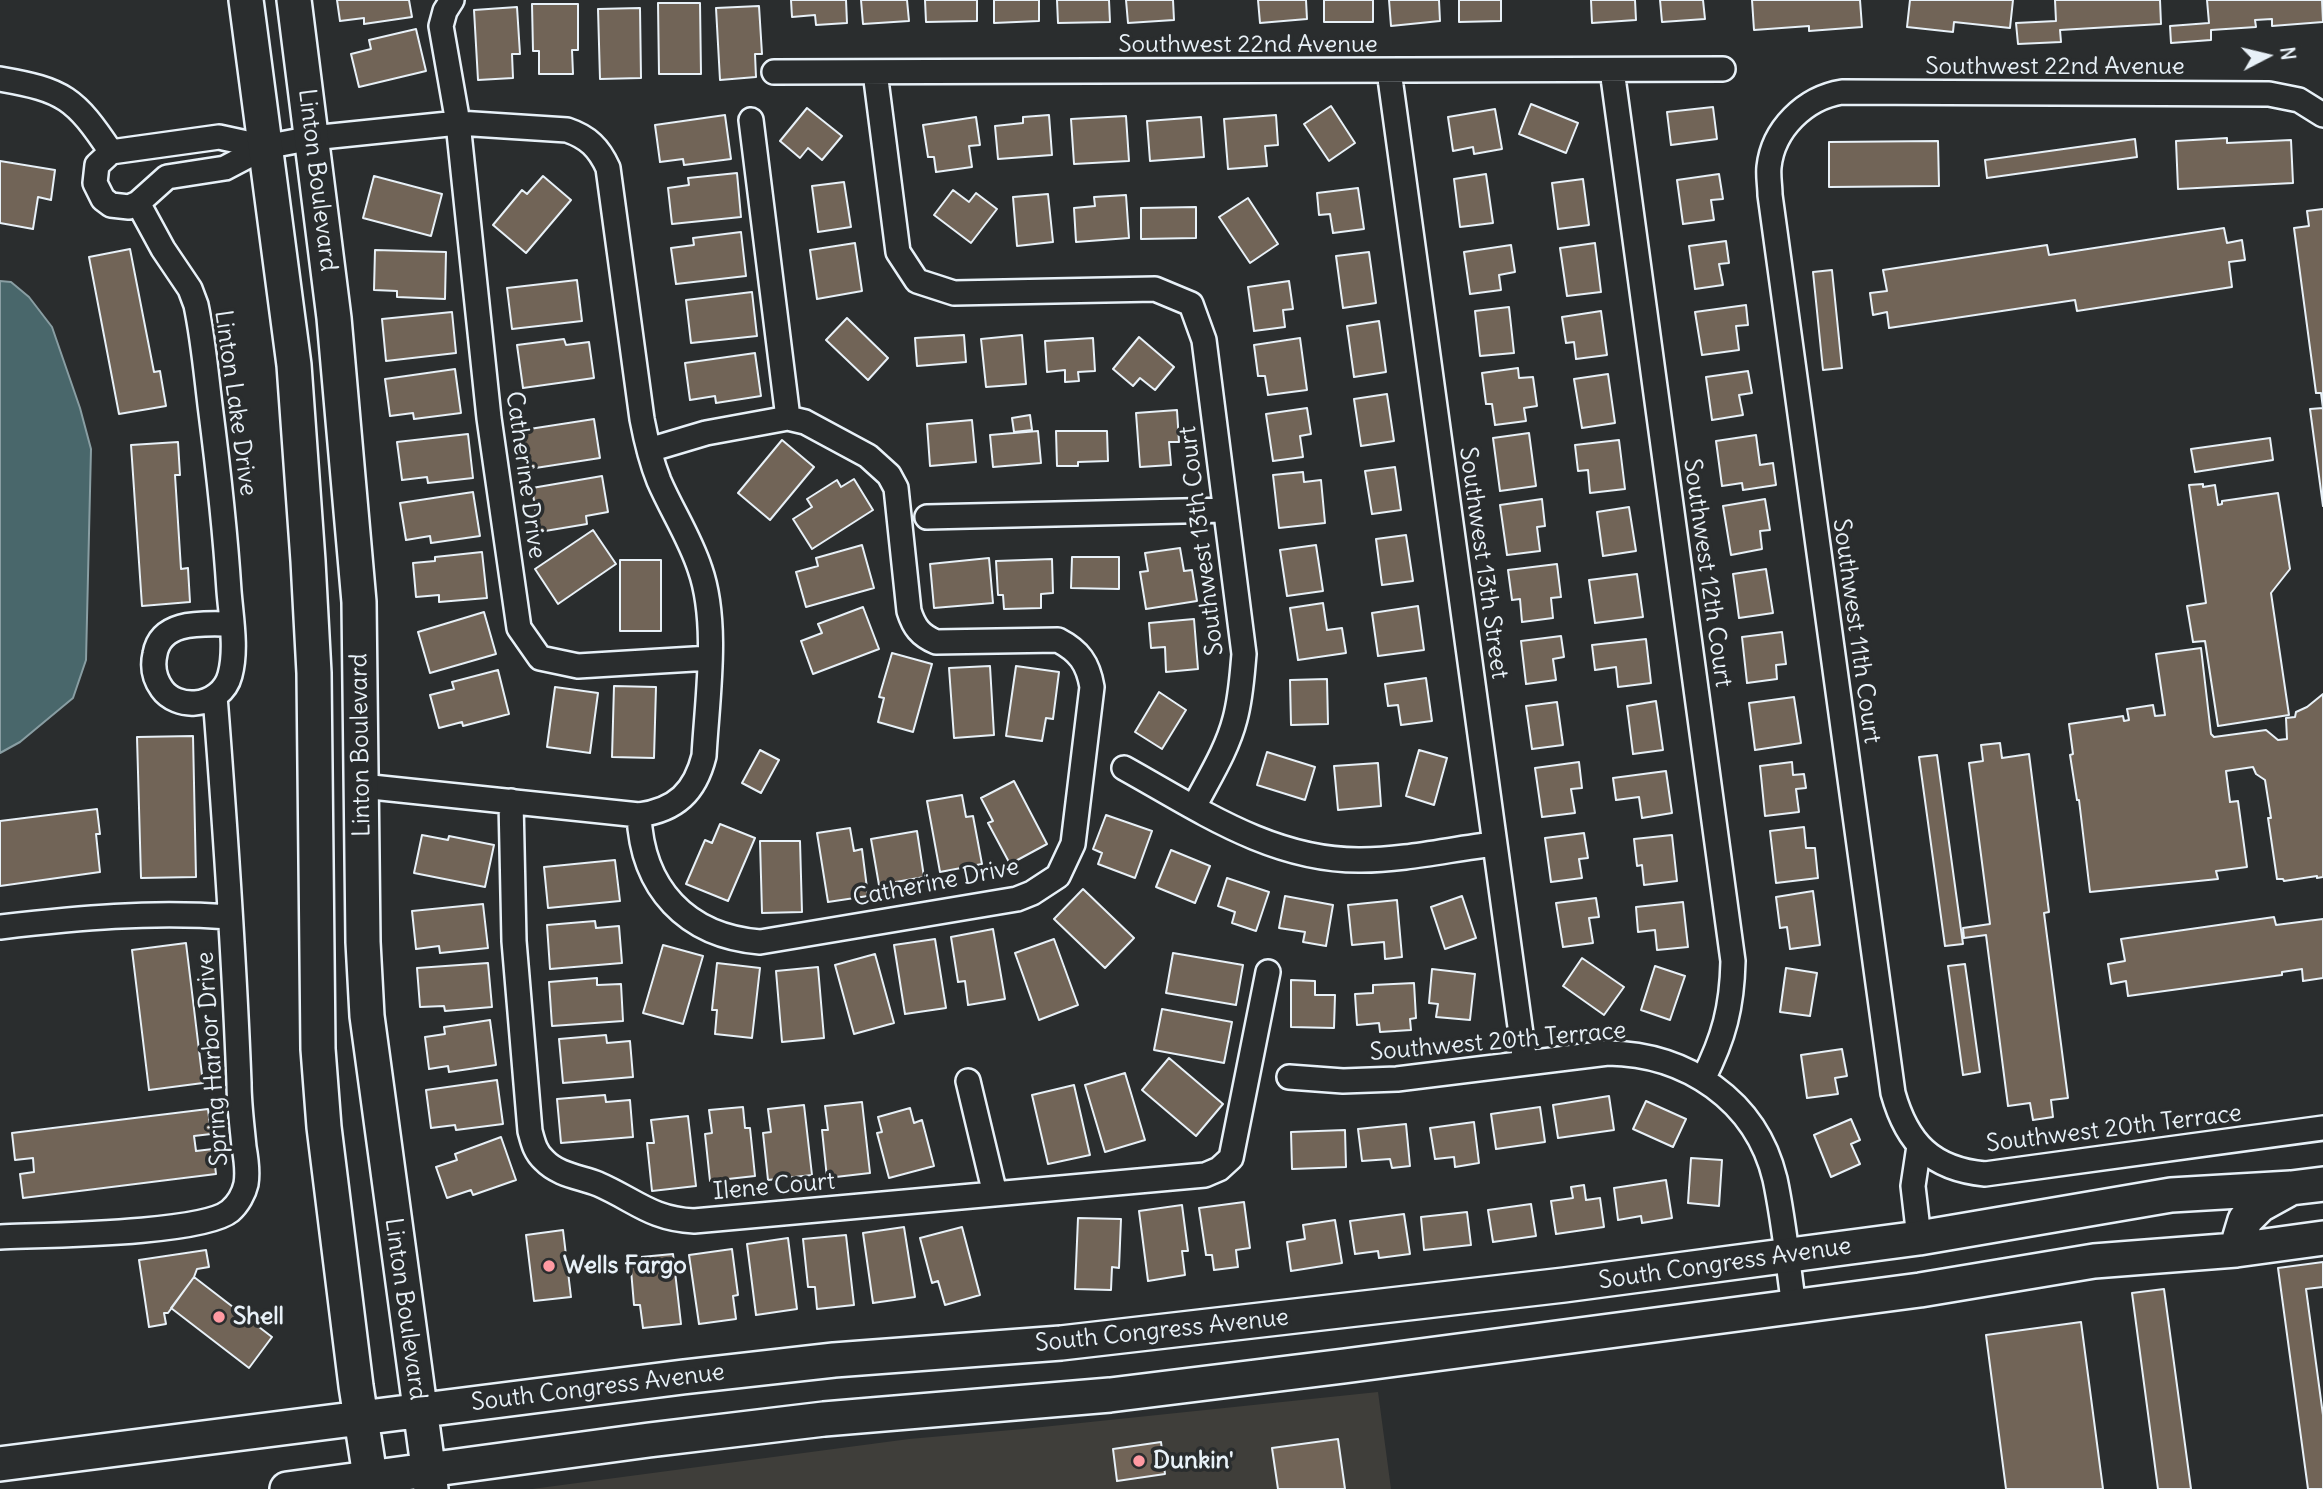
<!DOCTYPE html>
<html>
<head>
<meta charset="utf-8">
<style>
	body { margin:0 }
	#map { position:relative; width:2323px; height:1489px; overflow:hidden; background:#2a2d2e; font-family:Delius,sans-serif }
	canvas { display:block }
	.north { position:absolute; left:2232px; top:21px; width:70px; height:70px; -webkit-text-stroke:5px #2a2d2e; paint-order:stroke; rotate:83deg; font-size:19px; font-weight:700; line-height:28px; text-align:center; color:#e8f1f8 }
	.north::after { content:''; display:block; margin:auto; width:24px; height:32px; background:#e8f1f8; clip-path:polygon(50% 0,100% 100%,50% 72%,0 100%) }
</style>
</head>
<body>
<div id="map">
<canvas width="2323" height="1489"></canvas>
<div class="north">N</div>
</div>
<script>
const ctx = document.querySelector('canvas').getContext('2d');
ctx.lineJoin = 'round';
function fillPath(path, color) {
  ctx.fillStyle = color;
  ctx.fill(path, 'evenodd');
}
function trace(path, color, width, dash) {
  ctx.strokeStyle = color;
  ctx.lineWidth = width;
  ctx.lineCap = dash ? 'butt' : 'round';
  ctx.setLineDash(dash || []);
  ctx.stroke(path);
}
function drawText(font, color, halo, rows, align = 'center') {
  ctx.font = font + ' Delius,sans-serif';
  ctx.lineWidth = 7;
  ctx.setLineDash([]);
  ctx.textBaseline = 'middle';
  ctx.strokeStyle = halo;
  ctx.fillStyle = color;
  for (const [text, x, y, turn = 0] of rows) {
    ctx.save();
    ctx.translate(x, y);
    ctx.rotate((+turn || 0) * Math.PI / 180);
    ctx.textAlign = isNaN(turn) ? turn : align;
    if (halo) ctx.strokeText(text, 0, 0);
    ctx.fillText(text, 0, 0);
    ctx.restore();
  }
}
fillPath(new Path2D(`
	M1378,1392L1391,1489H532L909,1439L1023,1429Z`), '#3f3e3a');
const water = new Path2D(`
	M0,281L11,282L29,297L52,327L80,408L91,449L86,660L73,698L20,742L0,753Z`);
fillPath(water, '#49676b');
trace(water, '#899ea3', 2);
const building = new Path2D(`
	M337,0H409L412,17L364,24V18L340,21Z
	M791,0H846L847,23L816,25L815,15L792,17Z
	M861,0H907L909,21L863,24Z
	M925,0H977V21L926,22Z
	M994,0H1039V21L994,23Z
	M1057,0H1109L1110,22L1058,23Z
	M1126,0H1173L1174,20L1128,23Z
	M1258,0H1306L1307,19L1260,23Z
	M1324,0H1373V22H1324Z
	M1389,0H1439L1440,21L1391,26Z
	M1459,0H1501V21L1459,22Z
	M1591,0H1635L1636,20L1592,23Z
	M1660,0H1703L1705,19L1662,22Z
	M1752,0H1860L1862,27L1809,31V26L1754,30Z
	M1910,0H2013L2010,28L1954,22L1953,32L1907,27Z
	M2055,0H2160L2161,24L2060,30L2061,42L2018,44L2016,23L2056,21Z
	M2207,0H2322L2323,22L2272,26V19L2255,20L2256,27L2211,30V40L2171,43L2170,26L2209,23Z
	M658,3H700L701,74H659Z
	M532,4H578V50H572L573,74H539V51H533Z
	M759,6L762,54H755L756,77L720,80L716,8Z
	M517,7L520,54H512L513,78L478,80L474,10Z
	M640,8L641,78L600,79L598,9Z
	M416,29L426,71L359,87L351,54L371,49L369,40Z
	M1531,104L1578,123L1566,153L1519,134Z
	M1331,106L1355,143L1329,161L1304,124Z
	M1713,107L1717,139L1671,145L1667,112Z
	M807,108L842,136L822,160L808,148L800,158L780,141Z
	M1495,109L1502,149L1474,154L1473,147L1453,151L1448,117Z
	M725,115L731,159L684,165L683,159L660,162L655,125Z
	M1049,115L1052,155L998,159L995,126L1023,123V117Z
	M1276,115L1278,145L1265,146L1267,166L1228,169L1224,119Z
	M1126,116L1129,161L1074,164L1071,119Z
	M976,117L980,145L969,146L972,167L936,172L934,157H928L923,125Z
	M1201,117L1204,157L1150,161L1147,121Z
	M2227,138V143L2291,140L2293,183L2178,189L2176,141Z
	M2135,139L2137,157L1987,178L1985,160Z
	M1938,141L1939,186L1829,187V142Z
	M0,161L55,170L51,200L38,197L33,229L0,223Z
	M737,173L741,217L672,224L668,188L689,185L688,178Z
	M1486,174L1493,223L1460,227L1454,179Z
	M1719,174L1723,199L1711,200L1714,220L1683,224L1677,180Z
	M374,176L442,194L431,236L363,218Z
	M543,176L571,200L526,253L493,225L522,190L527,194Z
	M1583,179L1589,225L1558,229L1552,183Z
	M844,182L851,227L818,232L812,186Z
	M1358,188L1364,229L1333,233L1330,214L1319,215L1317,193Z
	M953,190L969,202L976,193L997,209L971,243L934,215Z
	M1048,194L1053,242L1017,246L1013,197Z
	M1126,195L1129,238L1076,242L1074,208L1095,206L1094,197Z
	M1248,198L1278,244L1250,263L1219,217Z
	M1196,207V238L1141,239V208Z
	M2323,209V506L2310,409L2323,408L2321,393H2316L2294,228L2309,226L2307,211Z
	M2224,228L2227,243L2242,240L2245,260L2229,262L2232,287L2077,311L2075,300L1889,328L1887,312L1873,315L1870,293L1887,291L1883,270L2047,245L2049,255Z
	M741,232L746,276L676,284L671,248L694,245L693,238Z
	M1726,241L1729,263L1719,264L1723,285L1695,289L1689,246Z
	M855,243L862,291L817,299L810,250Z
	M1595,243L1601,292L1567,296L1560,248Z
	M1511,245L1515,272L1499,275L1501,290L1470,294L1464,252Z
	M130,249L154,372L160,371L166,406L119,414L89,257Z
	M375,250L446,252L445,299L397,297V291L374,290Z
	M1369,252L1376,303L1343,308L1336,256Z
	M1832,270L1842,368L1823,370L1813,272Z
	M577,280L582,321L512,329L507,288Z
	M1289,281L1293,309L1283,310L1285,327L1254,331L1248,287Z
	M752,292L757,336L691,343L686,300Z
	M1746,305L1748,325L1736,326L1739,350L1702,355L1695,312Z
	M1509,307L1514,353L1480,356L1475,311Z
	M1601,311L1607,355L1576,359L1574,342L1566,343L1562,317Z
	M452,312L456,353L386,361L382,319Z
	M847,318L888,358L868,380L826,340Z
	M1379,321L1386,372L1354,377L1347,326Z
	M964,335L966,362L917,366L915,338Z
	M1022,335L1026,384L986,387L981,339Z
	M1139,337L1174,367L1155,390L1140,378L1133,386L1113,369Z
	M1093,338L1095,371L1078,372L1079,381L1065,382V370L1047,372L1045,341Z
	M1300,338L1307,390L1268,395L1265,376H1258L1254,345Z
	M564,339L566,345L589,342L594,378L523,388L517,345Z
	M755,353L761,396L716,403L715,396L690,400L685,363Z
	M1518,368L1519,378L1533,377L1537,406L1524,408L1526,421L1495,425L1492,404H1486L1482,373Z
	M455,369L461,413L414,419L413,413L390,416L385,379Z
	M1748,371L1752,393L1739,395L1743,415L1712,420L1706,377Z
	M1608,374L1615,423L1582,428L1574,379Z
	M1387,394L1394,441L1361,446L1354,399Z
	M1307,408L1311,434L1300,436L1303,457L1273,461L1266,414Z
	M1177,410L1179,442H1169L1171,465L1140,467L1136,413Z
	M1030,415L1032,430L1014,432L1012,418Z
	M594,419L600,458L529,469L523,430Z
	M972,420L976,462L930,466L927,424Z
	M1038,431L1041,463L993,467L990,435Z
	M1056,431H1107L1108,461L1078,462V466H1057Z
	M1529,433L1536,486L1500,491L1493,438Z
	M468,434L473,478L428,483L427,477L402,480L397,442Z
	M1756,435L1760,465L1773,463L1776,485L1743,490L1742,483L1722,486L1716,441Z
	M2270,438L2273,460L2195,472L2191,449Z
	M782,440L814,467L770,520L738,493Z
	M1619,440L1625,489L1590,493L1588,470L1578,471L1575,445Z
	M178,442L180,475H175L181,569L188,568L190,602L142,606L131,445Z
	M1395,467L1401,510L1372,514L1365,471Z
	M1303,472L1304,482L1321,480L1325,523L1279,528L1273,475Z
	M602,476L608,512L586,516L587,524L539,532L532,488Z
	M854,479L873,510L812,549L793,519L812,507L807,499L837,480L841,487Z
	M2203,484V487L2215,485L2218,505L2222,504V501L2278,493L2290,569L2271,593L2289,715L2218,726L2205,641L2193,642L2187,606L2206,603L2189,485Z
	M473,492L480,536L431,543L430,536L406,540L400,503Z
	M1542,499L1545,526L1537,527L1540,551L1507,555L1500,505Z
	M1765,499L1770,530L1760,531L1762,549L1731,555L1723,506Z
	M1629,507L1636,551L1603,556L1597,512Z
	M593,530L616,564L558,604L535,569Z
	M1406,535L1413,581L1382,585L1376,539Z
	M862,545L874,588L806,607L796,572L818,566L816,558Z
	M1316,545L1323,591L1287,596L1280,550Z
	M1180,548L1184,571L1192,570L1197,601L1146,609L1140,572L1148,571L1145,553Z
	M482,552L487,598L439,602V595L416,597L413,563L435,561V557Z
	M1072,557H1119V589L1071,588Z
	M989,558L993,603L934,608L930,564Z
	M1052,559L1053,593L1041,594V608L1004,609L1003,595H998L996,561Z
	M620,560H661V631H620Z
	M1557,564L1561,597L1551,598L1553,618L1522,622L1520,599L1512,600L1508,570Z
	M1766,569L1773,613L1739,618L1733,574Z
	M1637,574L1643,617L1595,623L1589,580Z
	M1323,603L1327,630L1342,628L1346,653L1298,660L1290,608Z
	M1418,606L1424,650L1378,656L1372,613Z
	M863,607L879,649L813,674L801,641L822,633L818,624Z
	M484,612L496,654L430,673L418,632Z
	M1194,619L1198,669L1166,672L1165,647L1151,648L1149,623Z
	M1782,632L1786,664L1776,665L1777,679L1747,683L1742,637Z
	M1561,636L1564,657L1553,659L1556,680L1526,684L1521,641Z
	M1646,639L1651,683L1618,687L1616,667L1595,670L1592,645Z
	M2201,648L2211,734L2214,737L2266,730L2278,740L2287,739L2286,718L2295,717L2296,712L2307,707L2323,694V877L2317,878V876L2284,881L2283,879H2277L2268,818H2271L2265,780L2256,774L2253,767L2226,771L2230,802L2238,801L2247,867L2216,871L2218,879L2090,892L2079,800H2077L2070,755L2073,754L2069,724L2123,716L2124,721L2129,720L2127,709L2153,705L2155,716L2165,715L2156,654Z
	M892,653L932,664L913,732L878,722L884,698L879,697Z
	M990,666L994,735L954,738L949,668Z
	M1016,666L1059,672L1053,719L1046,718L1042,741L1006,736Z
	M498,670L509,714L463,726L462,722L439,728L430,695L454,689L452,682Z
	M1426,678L1432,721L1401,725L1398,705L1388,706L1385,684Z
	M1327,679L1328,724L1291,725L1290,680Z
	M614,686L656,687L654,758L612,757Z
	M555,687L598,693L590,753L547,747Z
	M1159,692L1186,710L1162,749L1135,732Z
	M1794,697L1801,743L1755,750L1749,703Z
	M1656,701L1663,750L1633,754L1627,706Z
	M1557,702L1563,745L1532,749L1526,706Z
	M193,736L196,877L141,878L137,737Z
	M2000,743L2002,758L2029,754L2049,912L2044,913L2068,1098L2051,1100L2053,1117L2033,1120L2030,1103L2008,1106L1986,935L1964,938L1963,928L1990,924L1969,763L1983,761L1981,745Z
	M760,750L779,760L761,793L742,783Z
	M1419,750L1447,758L1434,805L1406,796Z
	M1267,752L1315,767L1305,800L1257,785Z
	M1937,755L1963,944L1945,946L1919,757Z
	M1579,762L1582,788L1571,789L1575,813L1542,817L1535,768Z
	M1792,762L1793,775L1804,774L1806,788L1796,789L1799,812L1765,816L1760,766Z
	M1378,763L1381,806L1338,810L1334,766Z
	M1666,771L1672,813L1642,818L1639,797L1616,800L1613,778Z
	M1014,781L1047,844L1010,864L988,823L993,821L981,798Z
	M962,795L966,817L973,816L982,864L940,872L927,801Z
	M97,809L100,834H96L100,872L0,886V821Z
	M1106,815L1152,831L1135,878L1098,864L1102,853L1093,849Z
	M720,824L755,838L728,901L686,884L705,840L712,843Z
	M1804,827L1806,848H1815L1818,878L1776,883L1770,831Z
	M850,828L854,851L862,849L868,896L828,902L817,833Z
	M917,831L924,877L879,885L871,839Z
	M1584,833L1588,858L1579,859L1582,878L1551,882L1545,838Z
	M422,835L448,840L449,836L494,845L485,887L414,873Z
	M1672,835L1677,881L1644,885L1642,865L1637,866L1634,839Z
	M760,841H800L802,912L762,913Z
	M1171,850L1210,866L1195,903L1156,887Z
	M615,860L620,901L548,908L544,867Z
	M1227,878L1269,892L1256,931L1232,923L1235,912L1218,906Z
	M1083,889L1134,938L1105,968L1054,919Z
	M1813,891L1820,945L1790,949L1787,927L1780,928L1776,897Z
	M1285,896L1333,905L1326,946L1303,942L1305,932L1279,928Z
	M1462,896L1476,938L1445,949L1431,907Z
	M1596,898L1599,917L1589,918L1593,943L1563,947L1556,903Z
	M1397,900L1402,957L1385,959L1384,942L1352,945L1348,905Z
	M1683,902L1688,947L1657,950L1655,930L1638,932L1636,907Z
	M483,904L488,948L440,953L439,946L416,949L412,911Z
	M2274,917L2276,925L2323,919V978L2303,981L2302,969L2282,972V975L2128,996L2126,981L2111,984L2108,964L2125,961L2121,939Z
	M595,921L596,928L619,926L622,963L550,969L547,925Z
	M993,929L1005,999L968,1005L965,981L958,982L951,937Z
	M935,939L946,1008L905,1014L894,945Z
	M1054,939L1078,1005L1039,1020L1015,953Z
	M186,943L203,1083L149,1090L132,950Z
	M663,945L703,956L683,1024L643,1013Z
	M1173,953L1243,965L1236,1005L1166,993Z
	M875,954L894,1023L854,1034L835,965Z
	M1582,958L1624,987L1604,1015L1563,986Z
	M488,963L492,1007L445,1011L444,1006L420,1007L417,968Z
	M717,963L760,968L752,1038L715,1034L717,1010H712Z
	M1965,964L1980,1072L1963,1075L1948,966Z
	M1655,966L1685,976L1670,1020L1641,1010Z
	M818,967L824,1038L782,1042L776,971Z
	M1786,968L1817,973L1810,1016L1780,1012Z
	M1432,969L1475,974L1470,1020L1436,1017L1438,1004L1429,1003Z
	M597,978V985L621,984L623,1021L552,1026L549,982Z
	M1291,980L1315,981V995H1335L1334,1028L1291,1027Z
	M1414,983L1416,1018L1410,1019L1411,1030L1380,1032L1379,1023L1357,1025L1355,994L1373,993V985Z
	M1162,1009L1232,1022L1224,1063L1154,1050Z
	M490,1020L496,1065L449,1072L448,1066L429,1069L425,1037L445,1034L444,1027Z
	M606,1035L607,1043L630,1041L633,1077L563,1083L559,1039Z
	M1842,1049L1847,1076L1835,1078L1838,1094L1807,1098L1801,1055Z
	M1169,1058L1223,1104L1196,1136L1142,1090Z
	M1125,1073L1145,1140L1105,1152L1085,1085Z
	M497,1080L503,1124L456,1130L455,1125L431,1128L426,1090Z
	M1074,1085L1090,1155L1048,1164L1032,1095Z
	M605,1095L606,1102L630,1100L633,1137L561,1143L557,1099Z
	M1609,1096L1614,1130L1558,1138L1553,1105Z
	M1646,1101L1686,1119L1673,1147L1633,1129Z
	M862,1102L870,1173L827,1178L822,1130H828L825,1106Z
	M804,1105L812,1175L768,1180L763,1133L771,1132L768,1109Z
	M743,1107L745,1128H750L755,1176L710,1181L705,1134L712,1133L709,1110Z
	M1540,1107L1545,1142L1496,1149L1491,1114Z
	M910,1108L914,1123L922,1120L934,1166L889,1178L877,1133L882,1132L878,1117Z
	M208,1109L211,1134L194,1136L196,1151L213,1149L216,1174L23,1198L20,1174L34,1172L33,1158L15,1160L12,1133Z
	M688,1116L696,1186L652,1191L647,1143H654L651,1120Z
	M1851,1119L1860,1140L1851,1144L1860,1164L1831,1177L1814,1135Z
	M1474,1122L1479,1163L1455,1167L1454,1157L1435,1159L1430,1128Z
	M1406,1124L1410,1166L1392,1168L1390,1159L1362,1161L1358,1129Z
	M1345,1130L1346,1167L1292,1169L1291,1132Z
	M501,1137L516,1180L473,1195L471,1190L447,1198L436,1167L457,1160L455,1154Z
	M1691,1158L1722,1160L1719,1206L1688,1203Z
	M1666,1180L1672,1218L1642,1223L1641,1216L1618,1220L1614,1188Z
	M1584,1185L1586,1200L1600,1198L1604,1227L1556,1234L1551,1201L1573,1198L1571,1187Z
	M1244,1202L1250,1248L1236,1250L1238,1267L1214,1270L1212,1255H1206L1199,1208Z
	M1531,1204L1536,1236L1493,1242L1488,1210Z
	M1182,1205L1188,1251H1182L1185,1275L1148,1281L1139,1211Z
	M1467,1212L1471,1245L1424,1250L1421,1217Z
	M1404,1214L1410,1254L1379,1258L1378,1251L1355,1254L1350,1221Z
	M1078,1218L1121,1219L1119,1268L1112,1267L1111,1290L1075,1289Z
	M1335,1220L1342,1263L1291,1271L1287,1242L1305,1239L1303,1225Z
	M904,1227L915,1297L873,1303L863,1233Z
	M962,1227L980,1295L945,1305L938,1281L932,1283L920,1238Z
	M563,1230L571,1297L534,1301L526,1235Z
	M846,1235L854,1305L817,1309L815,1287H808L803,1239Z
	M788,1238L797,1309L756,1315L747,1244Z
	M732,1249L738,1295L733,1296L736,1319L699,1324L689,1255Z
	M206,1250L209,1267L197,1269L194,1277L168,1313H164L166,1324L149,1327L139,1260Z
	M673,1254L681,1324L643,1328L640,1305H634L630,1258Z
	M2323,1262V1287L2306,1289L2323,1415V1489H2308L2278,1268Z
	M194,1277L272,1337L249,1368L171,1308Z
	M2164,1289L2191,1489H2158L2132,1293Z
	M2081,1322L2103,1489H2006L1986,1335Z
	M1338,1439L1345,1489H1278L1272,1448Z
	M1161,1442L1165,1474L1117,1481L1113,1449Z`);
fillPath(building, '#716457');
trace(building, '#e8f1f8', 2);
const street = new Path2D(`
	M452,0L445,11L441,26L458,123L489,418L519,628L540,658L578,666L710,658
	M1612,70L1733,961C1732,1007 1724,1038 1703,1079
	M1389,71L1525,1063
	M774,72L1723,69
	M875,72L898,252L917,281L954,293L1155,289L1191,304L1204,340L1244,654C1242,676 1241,697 1235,719C1227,750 1209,778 1194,807
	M0,79C64,90 75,98 111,152
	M2323,115L2299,100L2269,94L1842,92C1805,98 1773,129 1769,167C1768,176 1770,186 1770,195L1893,1093C1907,1143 1932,1169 1985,1174L2323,1128
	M751,120L788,418
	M265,147L219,137L111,152L97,165L95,183L103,199L111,205L129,207L138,203L167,177L225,168L265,147L312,138L458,123L567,130C588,137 599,148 608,168L642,419C646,440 651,461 659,481C672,511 690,538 700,569C719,623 707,700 704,756C695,792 676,810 639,815L362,786
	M138,203L163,249L190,289L196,305C203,338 206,372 210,405C218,467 225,528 229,591C231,617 237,649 230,675C226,691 211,702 195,703C183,704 169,699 162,689C154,678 152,667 155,654C161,619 205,624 231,624
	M927,517L1225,510
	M1124,768C1198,809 1272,861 1361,860C1405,860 1451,849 1494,844
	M511,801L514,941L530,1131C533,1142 535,1152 544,1160C558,1175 580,1177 598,1184C635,1200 651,1219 694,1221L1205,1175L1219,1169L1231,1158L1268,972
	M639,815C642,888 686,936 760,942L1017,899L1032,893L1058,876L1073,844L1092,687C1088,663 1079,651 1058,640L936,642C920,635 914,627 909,611L896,488L889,475L868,456L805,422L788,418L706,433L649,450
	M0,927C79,918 150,911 230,917
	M1289,1077L1343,1081L1397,1079L1608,1053C1686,1054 1756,1100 1775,1179C1784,1221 1788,1265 1794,1307
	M968,1081L995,1194
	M1919,1146L1913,1186L1919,1238
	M0,1237C44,1235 202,1234 230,1211C238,1204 244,1193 246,1184C248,1172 246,1158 244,1147C242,1125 239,1104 239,1083C234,954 225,825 215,696`);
const secondary = new Path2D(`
	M246,0L294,365L308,561L314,673L318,1049L324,1127L356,1386L372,1489
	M294,0L334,318L359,602L363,942L367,1016L431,1489
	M2236,1250L2245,1220L2260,1205L2289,1189
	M0,1464L683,1377L834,1360L1061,1343L1564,1285L1919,1238L2171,1195L2291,1188L2323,1184
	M287,1489L649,1440L824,1419L1110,1395L1344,1366L1920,1290L2094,1261L2236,1250L2323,1238`);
trace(street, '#e8f1f8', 28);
trace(secondary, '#e8f1f8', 38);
trace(street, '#2a2d2e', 23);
trace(secondary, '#2a2d2e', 33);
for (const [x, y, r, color] of [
	[549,1266,7,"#ff9aa2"],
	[219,1317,7,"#ff9aa2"],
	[1139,1461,7,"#ff9aa2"]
]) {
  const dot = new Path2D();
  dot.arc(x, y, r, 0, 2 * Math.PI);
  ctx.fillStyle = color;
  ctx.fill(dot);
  trace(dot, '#2a2d2e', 2.5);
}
drawText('24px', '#e8f1f8', '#2a2d2e', [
	["Southwest 22nd Avenue",1248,45],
	["Southwest 22nd Avenue",2055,67],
	["Linton Boulevard",317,180,83],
	["Linton Lake Drive",235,403,82],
	["Catherine Drive",525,475,82],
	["Southwest 13th Court",1202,541,-97],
	["Southwest 13th Street",1483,563,82],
	["Southwest 12th Court",1707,573,82],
	["Southwest 11th Court",1856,631,82],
	["Linton Boulevard",361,745,-91],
	["Catherine Drive",936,883,-11],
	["Southwest 20th Terrace",1498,1042,-5],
	["Spring Harbor Drive",213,1059,-94],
	["Southwest 20th Terrace",2114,1129,-7],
	["Ilene Court",774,1187,-5],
	["South Congress Avenue",1725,1264,-8],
	["Linton Boulevard",405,1309,82],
	["South Congress Avenue",1162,1331,-6],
	["South Congress Avenue",598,1388,-7]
]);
drawText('bold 24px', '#e8f1f8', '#2a2d2e', [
	["Wells Fargo",563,1266],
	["Shell",233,1317],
	["Dunkin'",1153,1461]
], 'left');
</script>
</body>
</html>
